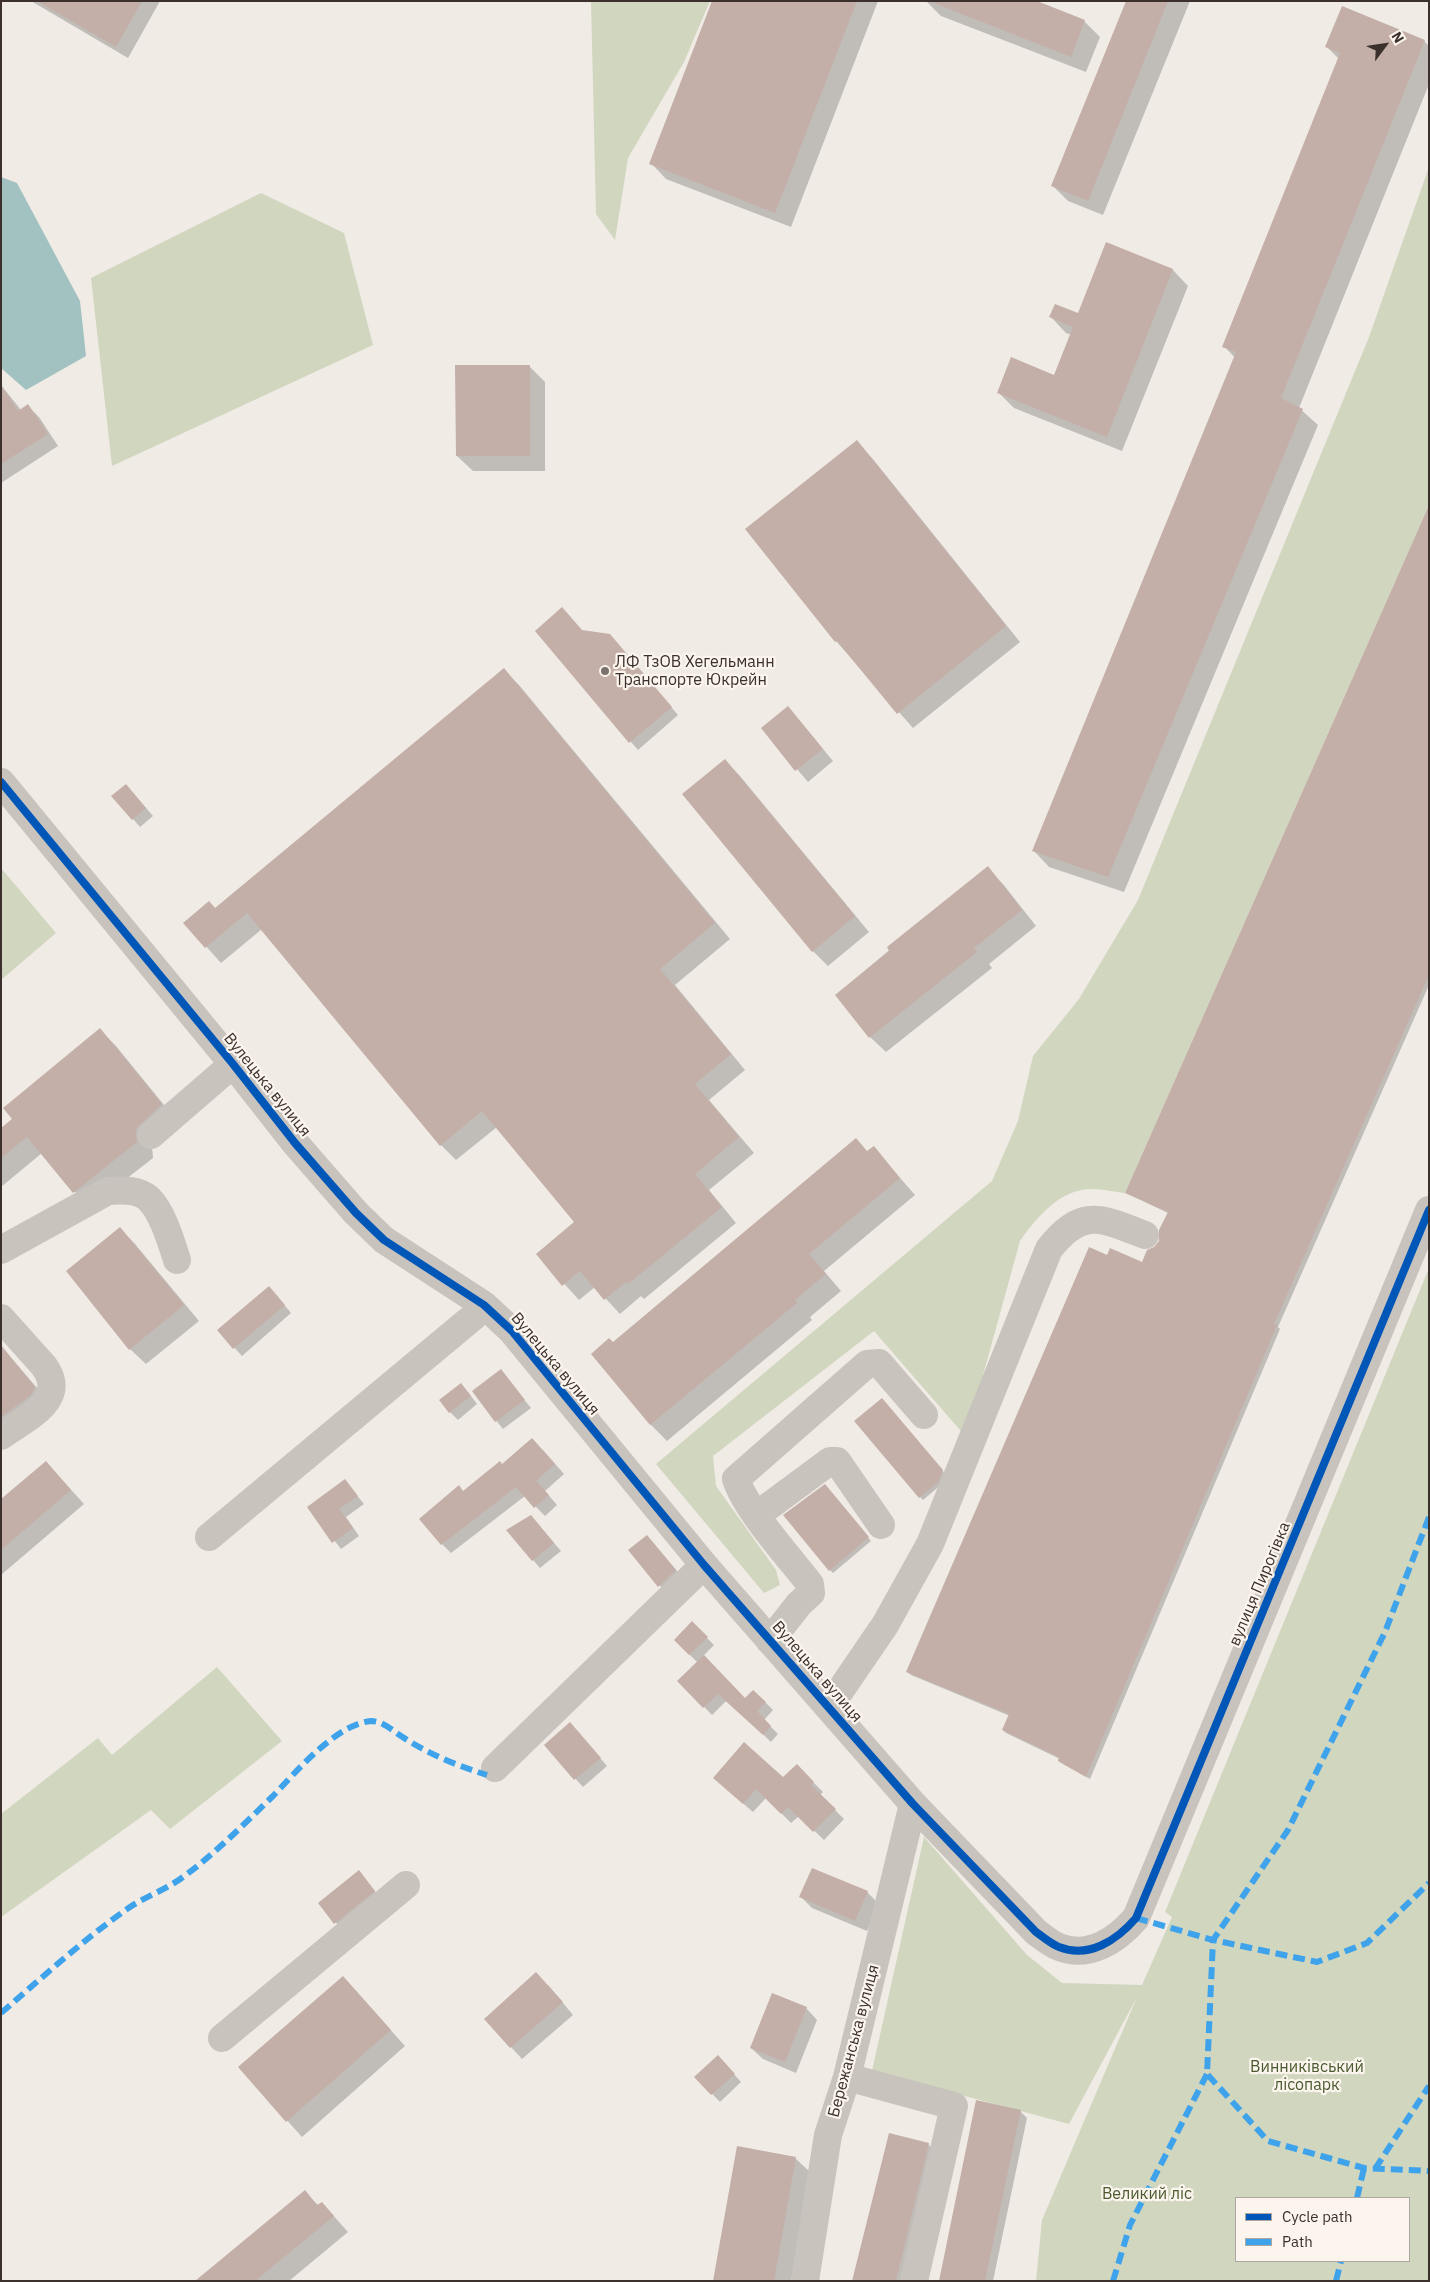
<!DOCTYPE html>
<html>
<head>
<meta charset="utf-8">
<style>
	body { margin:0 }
	#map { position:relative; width:1430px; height:2282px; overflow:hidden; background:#f0ebe5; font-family:"IBM Plex Sans",sans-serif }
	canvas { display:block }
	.frame { position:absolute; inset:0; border:2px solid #3b302b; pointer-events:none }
	.legend { position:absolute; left:1235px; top:2197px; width:175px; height:65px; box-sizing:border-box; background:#fbf5ee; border:1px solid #aea6a0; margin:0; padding:6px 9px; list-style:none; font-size:15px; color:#3b302b }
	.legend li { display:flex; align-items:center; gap:10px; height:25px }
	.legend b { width:25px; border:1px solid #aea6a0 }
	.north { position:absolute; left:1360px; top:20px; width:50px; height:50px; -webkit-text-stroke:4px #fbf5ee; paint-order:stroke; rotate:59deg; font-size:14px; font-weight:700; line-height:20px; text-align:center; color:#3b302b }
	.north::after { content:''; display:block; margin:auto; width:18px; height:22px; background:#3b302b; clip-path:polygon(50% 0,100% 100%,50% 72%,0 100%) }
</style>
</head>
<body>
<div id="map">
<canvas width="1430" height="2282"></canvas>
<div class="frame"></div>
<ul class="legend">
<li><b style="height:6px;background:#0057b8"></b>Cycle path</li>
<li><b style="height:6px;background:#3fa3eb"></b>Path</li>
</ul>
<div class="north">N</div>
</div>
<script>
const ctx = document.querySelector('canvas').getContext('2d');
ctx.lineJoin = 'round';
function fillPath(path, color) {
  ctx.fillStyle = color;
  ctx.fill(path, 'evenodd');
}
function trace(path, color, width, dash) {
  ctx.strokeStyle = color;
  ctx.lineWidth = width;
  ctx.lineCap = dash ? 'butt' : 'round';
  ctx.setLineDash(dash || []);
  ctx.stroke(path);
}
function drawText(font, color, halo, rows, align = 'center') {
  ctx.font = font + ' "IBM Plex Sans",sans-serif';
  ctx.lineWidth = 4.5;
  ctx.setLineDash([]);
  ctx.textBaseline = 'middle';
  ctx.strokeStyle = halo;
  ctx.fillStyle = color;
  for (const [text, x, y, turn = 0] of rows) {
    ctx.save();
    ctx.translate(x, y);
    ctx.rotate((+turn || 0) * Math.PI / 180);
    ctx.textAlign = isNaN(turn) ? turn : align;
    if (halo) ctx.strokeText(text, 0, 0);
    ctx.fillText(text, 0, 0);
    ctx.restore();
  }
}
fillPath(new Path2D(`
	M591,1H710L684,62L628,158L615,240L596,214Z
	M1429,167V505L1125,1193C1112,1192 1095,1187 1082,1190C1056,1194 1034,1221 1020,1241L966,1437L874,1331L713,1456L716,1486L776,1570L780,1585L764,1593L656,1464L992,1181L1018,1121L1033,1056L1079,999L1138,900L1369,337Z
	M261,193L344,233L373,345L112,466L91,278Z
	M1,868L56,933L1,980Z
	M1429,1268V2281H1036L1042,2220L1137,1997L1069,2124L872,2071L924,1837L1027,1955L1062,1983L1142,1985L1172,1917L1165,1912ZM1236,2198H1409V2261H1236Z
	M217,1667L282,1741L170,1829L151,1810L1,1917V1814L98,1738L112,1755Z`), '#d1d6bf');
fillPath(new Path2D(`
	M1,177L17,183L80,301L86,356L26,390L1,368Z`), '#a1c2c1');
fillPath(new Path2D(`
	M31,1H160L128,58Z
	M714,1H878L791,227L666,179L651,163Z
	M926,1H1033L1084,21L1100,37L1086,72L941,16Z
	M1127,1H1190L1103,215L1068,201L1053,186Z
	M1424,41L1429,46V84L1299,408L1318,425L1124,892L1049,867L1034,851L1235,358L1224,346L1339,59L1327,47Z
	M1107,244L1173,270L1188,286L1122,451L1014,408L998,392L1055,376L1072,335L1066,333L1051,317L1079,314Z
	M529,366L545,382V471H473L457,456Z
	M1,385L21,410L28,406L39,417L58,446L1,483Z
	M856,442L872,458L1020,642L913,728L836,641L747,529Z
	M1429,508V985L1278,1327L1280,1329L1090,1779L1063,1764L1059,1761L1060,1759L1006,1733L1003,1730L1010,1716L911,1675L908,1672L1107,1256L1143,1263L1161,1242L1168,1213L1126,1193Z
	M536,631L582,632L617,643L678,715L638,750Z
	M503,670L519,685L730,939L675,985L745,1070L709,1100L754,1153L709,1190L736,1223L644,1299L641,1296L620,1314L595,1287L579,1300L538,1255L576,1222L497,1127L456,1160L441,1145L262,929L221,963L185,923L216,909Z
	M799,720L833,761L808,782L762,728Z
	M725,760L740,776L869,932L828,966L813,951Z
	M133,793L153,816L140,827L113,796Z
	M987,868L1003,884L1036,926L989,964L992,968L886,1052L870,1037L836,995Z
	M100,1030L116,1046L177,1121L152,1146L153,1158L89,1208L42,1153L1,1187V1130Z
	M873,1147L915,1195L824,1271L841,1291L810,1317L812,1320L667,1441L651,1425L592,1354L613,1343Z
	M120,1228L135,1244L199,1321L146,1364L130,1349Z
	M276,1295L291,1313L242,1356L219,1331Z
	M1,1346L50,1403L2,1446L1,1452Z
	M501,1371L531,1408L503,1429L473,1392Z
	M468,1392L477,1404L458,1420L450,1412Z
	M885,1403L946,1475L942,1484L923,1500L920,1497Z
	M542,1449L564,1474L545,1491L557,1505L545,1516L525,1496L451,1553L442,1544L502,1465Z
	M46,1462L84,1504L1,1575V1501Z
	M345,1481L364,1504L346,1517L359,1536L341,1549L308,1507Z
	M828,1489L871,1541L833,1573L830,1570Z
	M538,1524L561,1551L540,1568L508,1531Z
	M647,1536L683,1578L667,1594L630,1550Z
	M692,1623L714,1645L703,1656L745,1700L754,1691L773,1710L764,1720L778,1734L771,1742L727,1700L712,1715L679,1681L698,1663L675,1640Z
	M577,1731L607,1766L583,1787L545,1745Z
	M797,1766L823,1792L820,1795L844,1819L824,1840L799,1816L791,1823L766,1798L753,1812L724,1787L783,1779Z
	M366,1880L381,1899L343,1931L320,1903Z
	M867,1892L879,1904L867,1931L812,1908L801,1897Z
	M343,1977L405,2046L302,2137L240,2068Z
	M548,1985L573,2015L522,2059L485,2019Z
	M806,2008L817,2020L796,2073L763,2059L751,2048Z
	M725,2064L741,2082L720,2102L696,2077Z
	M1020,2111L1027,2118L993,2281H940Z
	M890,2135L929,2145L936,2152L905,2281H854Z
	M795,2158L811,2173L791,2281H714Z
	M305,2192L319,2206L322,2203L348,2232L289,2281H197Z`), '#0003');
fillPath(new Path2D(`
	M37,1H142L116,47Z
	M712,1H857L775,213L649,164Z
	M929,1H1037L1085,20L1071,57Z
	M1126,1H1168L1088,201L1051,186Z
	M1342,6L1425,40L1281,398L1303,409L1108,877L1032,851L1236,352L1222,347L1340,53L1325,47Z
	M1106,242L1173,269L1107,437L997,393L1011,357L1054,375L1073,327L1049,317L1055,304L1078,313Z
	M455,365H530V456H456Z
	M1,385L18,411L28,404L48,434L1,464Z
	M857,440L1006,626L897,714L837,641L835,642L745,529Z
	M1429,505V975L1274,1324L1277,1325L1086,1777L1058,1761L1059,1757L1002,1730L1009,1714L906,1672L1089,1247L1107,1255L1110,1248L1142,1262L1147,1250L1154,1247L1159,1241V1230L1168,1212L1125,1193Z
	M562,607L582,630L610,634L672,707L629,743L535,631Z
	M504,668L715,923L660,969L731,1054L695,1084L739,1137L695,1174L722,1207L628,1284L626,1282L604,1300L580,1271L562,1286L536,1254L574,1222L482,1111L440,1146L247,913L205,948L183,923L209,901L215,908Z
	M788,706L823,749L795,771L761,728Z
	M725,759L855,916L812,952L682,794Z
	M126,784L146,808L132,820L111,796Z
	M988,866L1022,910L974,948L977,952L869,1038L835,995L889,951L887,947Z
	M100,1028L162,1104L136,1129L137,1142L73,1193L27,1137L1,1158V1128L12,1119L3,1108Z
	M856,1138L867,1151L874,1146L900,1178L809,1254L826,1274L795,1300L797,1303L650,1425L591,1354L609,1338L613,1342Z
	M120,1227L184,1305L129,1350L66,1271Z
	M269,1286L285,1305L233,1349L217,1330Z
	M1,1345L35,1387L30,1396L1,1417Z
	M501,1369L525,1400L495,1422L472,1391Z
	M461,1383L471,1396L449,1413L439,1400Z
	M882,1398L943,1470L939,1481L919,1498L854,1421Z
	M532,1438L555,1464L536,1481L549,1495L534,1508L516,1487L441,1545L419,1519L459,1485L463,1491L500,1461L502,1464Z
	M46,1461L71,1490L1,1550V1499Z
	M345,1479L358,1496L339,1509L353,1528L332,1543L307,1507Z
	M825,1484L869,1537L829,1571L783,1515Z
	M531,1515L554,1543L532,1561L506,1530Z
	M647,1535L676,1570L658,1587L628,1550Z
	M692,1621L708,1637L689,1655L674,1640Z
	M704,1655L745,1698L753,1690L766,1702L757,1711L771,1726L763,1735L718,1694L703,1708L677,1681Z
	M570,1722L601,1758L574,1780L544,1745Z
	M744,1742L783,1777L797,1764L814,1782L811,1785L836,1809L813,1832L788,1807L781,1814L756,1789L743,1804L713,1778Z
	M812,1868L868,1891L855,1921L799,1897Z
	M359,1870L375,1891L334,1924L318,1903Z
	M536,1972L563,2002L510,2048L484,2019Z
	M343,1976L391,2030L286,2122L238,2067Z
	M772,1993L807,2007L785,2062L750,2048Z
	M718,2055L735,2074L711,2095L694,2077Z
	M976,2100L1021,2110L1016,2133L985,2281H939Z
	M889,2133L929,2143L896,2281H852Z
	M737,2146L796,2157L774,2281H713Z
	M305,2190L317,2205L322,2202L334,2216L255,2281H195Z`), '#c3afa7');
trace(new Path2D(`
	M1,782L233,1064L295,1143L356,1213L384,1240L484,1305L512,1331L704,1565L913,1804L1036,1932C1043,1937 1051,1944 1059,1947C1089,1959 1117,1940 1136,1918L1429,1210
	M151,1135L233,1064
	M1,1250L108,1191C121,1190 139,1189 149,1199C163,1213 171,1242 177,1260
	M1,1318L44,1366C69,1401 25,1418 1,1436
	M757,1515L830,1461H837L881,1525
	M209,1537L473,1317L484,1305
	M770,1641L799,1604L811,1593L810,1584C789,1557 746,1510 736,1479L867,1364L879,1363L924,1415
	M829,1707L885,1625L930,1544L1049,1249C1082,1207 1101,1218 1145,1235
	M495,1768L704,1565
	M222,2038L406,1885
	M847,2077L954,2106L914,2281
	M805,2281L828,2135L847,2077L913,1804`), '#c9c3be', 28);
trace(new Path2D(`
	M1429,1517L1385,1632L1288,1830L1213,1940L1207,2074L1268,2141L1364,2168L1429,2171
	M1136,1918L1213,1940L1317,1962L1367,1943L1429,1883
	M1,2013C43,1977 85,1938 130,1907C147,1896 167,1889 183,1877C216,1853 244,1824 273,1796C296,1772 336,1724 371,1721C381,1721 390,1728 398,1734C426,1753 455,1765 487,1775
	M1375,2169L1429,2086
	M1357,2198L1364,2168
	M1113,2281L1130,2225L1207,2074
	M1336,2281L1341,2261`), '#3fa3eb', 6, [12, 6]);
trace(new Path2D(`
	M1,782L233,1064L295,1143L356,1213L384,1240L484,1305L512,1331L704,1565L913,1804L1036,1932C1043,1937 1051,1944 1059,1947C1089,1959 1117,1940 1136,1918L1429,1210`), '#0057b8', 8);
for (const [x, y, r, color] of [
	[605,671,5,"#7a716c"]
]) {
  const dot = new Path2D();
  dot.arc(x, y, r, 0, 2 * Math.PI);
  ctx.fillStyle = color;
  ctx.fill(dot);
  trace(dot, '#fbf5ee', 2);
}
drawText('16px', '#3b302b', '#fbf5ee', [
	["ЛФ ТзОВ Хегельманн",615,662],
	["Транспорте Юкрейн",615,680]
], 'left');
drawText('16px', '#3b302b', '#fbf5ee', [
	["Вулецька вулиця",267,1085,51],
	["Вулецька вулиця",555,1364,50],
	["вулиця Пирогівка",1260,1584,-67],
	["Вулецька вулиця",817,1672,49],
	["Бережанська вулиця",854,2041,-75]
]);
drawText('16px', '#4a5a2e', '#fbf5ee', [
	["Винниківський",1307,2067],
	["лісопарк",1307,2085],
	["Великий ліс",1147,2194]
]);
</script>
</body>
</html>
